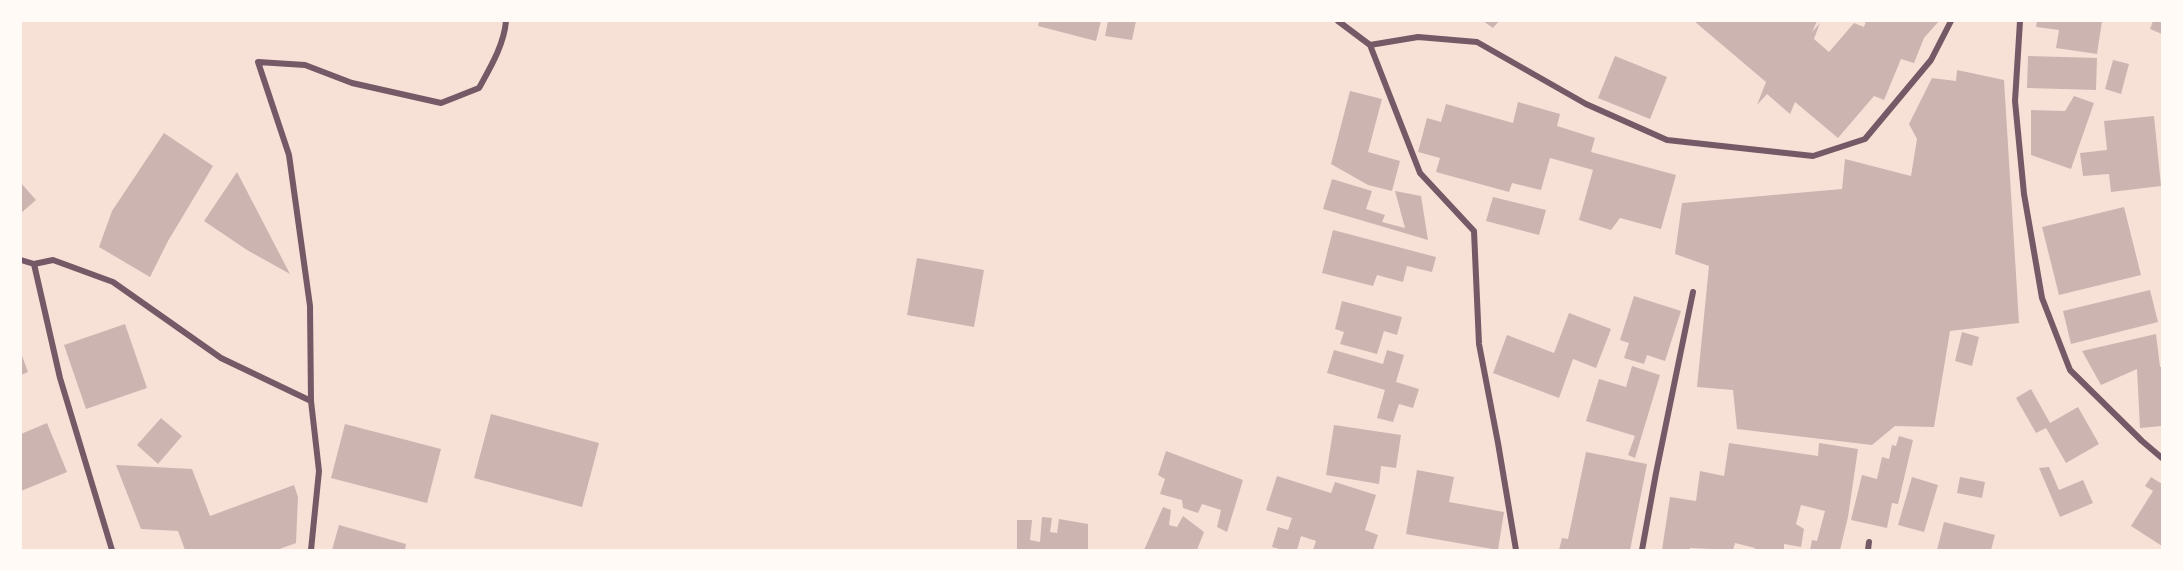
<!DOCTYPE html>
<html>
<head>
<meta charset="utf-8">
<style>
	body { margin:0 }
	#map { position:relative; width:2183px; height:571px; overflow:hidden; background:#f7e1d7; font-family:Merriweather,serif }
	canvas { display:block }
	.frame { position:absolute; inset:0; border:22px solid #fffaf5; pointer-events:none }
</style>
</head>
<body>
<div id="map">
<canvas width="2183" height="571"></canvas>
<div class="frame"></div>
</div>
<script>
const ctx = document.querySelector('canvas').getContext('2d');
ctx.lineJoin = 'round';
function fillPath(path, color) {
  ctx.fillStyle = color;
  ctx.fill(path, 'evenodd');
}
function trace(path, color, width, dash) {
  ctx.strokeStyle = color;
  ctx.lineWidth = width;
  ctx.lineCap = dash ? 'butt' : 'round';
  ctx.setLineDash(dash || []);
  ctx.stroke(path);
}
fillPath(new Path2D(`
	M1039,21H1101L1096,41L1038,26Z
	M1108,21H1136L1132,40L1105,36Z
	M1483,21H1499L1493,28Z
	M1694,21H1817L1812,32L1820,23L1814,39L1829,52L1854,23L1864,27L1866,21H1939L1924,38L1914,63L1901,59L1884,100L1874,96L1838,138L1795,102L1790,114L1767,94L1757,105L1766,82Z
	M2037,21H2102L2097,54L2056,48L2059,30L2036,27Z
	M2153,21H2162V34L2150,29Z
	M1615,56L1667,77L1650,119L1598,98Z
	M2028,56L2097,58L2096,90L2027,88Z
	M2113,60L2129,64L2121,94L2105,89Z
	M1957,70L2004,80L2019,323L1950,331L1934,427L1895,426L1872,445L1737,429L1733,390L1697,387L1709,266L1675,254L1682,203L1842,189L1845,159L1911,176L1917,139L1909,124L1932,78L1956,81Z
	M1350,91L1382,99L1368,152L1400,161L1392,191L1368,185L1331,164Z
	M2074,96L2094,103L2071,169L2031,155V110L2065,111Z
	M1518,102L1560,114L1557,126L1595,138L1591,152L1676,175L1661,229L1620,218L1611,230L1579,220L1593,170L1550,158L1541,190L1512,183L1509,192L1436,172L1440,158L1418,152L1427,118L1441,122L1446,104L1513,123Z
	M2154,116L2161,186L2111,192L2109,174L2083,176L2080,153L2107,150L2104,121Z
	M164,133L213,166L168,241L150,277L99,247L112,211Z
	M237,172L290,274L247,250L204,221Z
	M1332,179L1372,191L1366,209L1385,215L1382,222L1405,228L1395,191L1421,196L1428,240L1323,209Z
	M21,183L36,200L21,213Z
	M1493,197L1546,210L1539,235L1486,221Z
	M2124,207L2141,275L2059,295L2042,227Z
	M1333,230L1436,257L1432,272L1407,266L1403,282L1377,275L1373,286L1322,273Z
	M917,258L984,270L974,327L907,315Z
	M2150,290L2158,322L2071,344L2063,311Z
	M1634,296L1681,311L1665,361L1647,355L1644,364L1624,358L1629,343L1620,340Z
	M1342,301L1402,317L1397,335L1384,331L1377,354L1340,344L1344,332L1335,329Z
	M1569,313L1611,329L1596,368L1573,359L1559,398L1493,373L1507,335L1554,353Z
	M125,324L147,388L86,409L64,345Z
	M1962,332L1979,337L1972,366L1955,361Z
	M2156,334L2160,367H2162V426L2140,428L2137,369L2101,385L2082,351Z
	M1334,350L1383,364L1387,350L1404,355L1396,382L1419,389L1413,408L1399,404L1393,422L1377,418L1385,390L1327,373Z
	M21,353L28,372L21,375Z
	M1632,366L1660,375L1635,458L1628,455L1635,436L1586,421L1599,379L1626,387Z
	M2031,389L2050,423L2078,407L2099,444L2066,463L2046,428L2036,433L2016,398Z
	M491,414L599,443L582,507L474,478Z
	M161,418L182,436L158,464L137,445Z
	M47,423L67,472L21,491V434Z
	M345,424L441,449L427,503L331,478Z
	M1334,425L1401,435L1396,468L1381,466L1379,484L1326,475Z
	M1899,436L1913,440L1898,504L1892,503L1887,528L1851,520L1862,475L1877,479L1882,457L1889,459L1892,445L1896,446Z
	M1729,443L1818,456L1819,443L1858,449L1848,517L1840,550H1810L1812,540L1817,541L1825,511L1801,505L1796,524L1804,529L1801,547L1784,544V550H1755V548L1735,543L1733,550L1690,548L1689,550H1662L1670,497L1696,501L1700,471L1724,476Z
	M1166,451L1243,480L1227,532L1217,527L1221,510L1202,504L1198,513L1183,508L1182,500L1160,494L1165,479L1158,475Z
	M1586,452L1647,464L1630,550H1559L1562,538L1568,539Z
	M116,465L192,469L210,516L294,485L298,497L296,543L277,550H185L178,531L141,529Z
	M2049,467L2059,490L2083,480L2093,503L2060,517L2039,468Z
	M1417,470L1454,477L1449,502L1504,512L1498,550L1406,534Z
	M1277,476L1331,493L1335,482L1376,495L1365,530L1378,535L1373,550H1313L1316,541L1301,536L1297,550H1283L1272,547L1278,527L1288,530L1292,518L1266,510Z
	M1912,477L1938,485L1924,532L1898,525Z
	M1960,477L1985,482L1982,498L1957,493Z
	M2151,477L2162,484V546L2131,526L2153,491L2145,486Z
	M1163,507L1171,510L1169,525L1177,527L1183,516L1204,532L1197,550H1144Z
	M1042,517L1052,518L1050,532L1057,533L1059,519L1088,524V550H1017V520H1032L1030,540L1040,542Z
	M1944,522L1995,535L1991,550H1937Z
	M339,525L406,544L405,550H332Z`), '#ccb4b1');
trace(new Path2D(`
	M1338,21L1370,45L1420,173L1474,231L1479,344L1498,443L1516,550
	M2020,21L2015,101L2024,194L2042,298L2070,370L2142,441L2162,458
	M1370,45L1418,37L1477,42L1586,104L1667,140L1813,156L1865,139L1931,60L1951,21
	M21,260L34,264L53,260L113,282L221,358L311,401
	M34,264L60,378L112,550
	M311,550L319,471L311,401L310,306L289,155L258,62L305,65L352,83L441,103L479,88C490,68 504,45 506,21
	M1642,550L1656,473L1693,292
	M1868,550L1869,542`), '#755966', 6);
</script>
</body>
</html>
